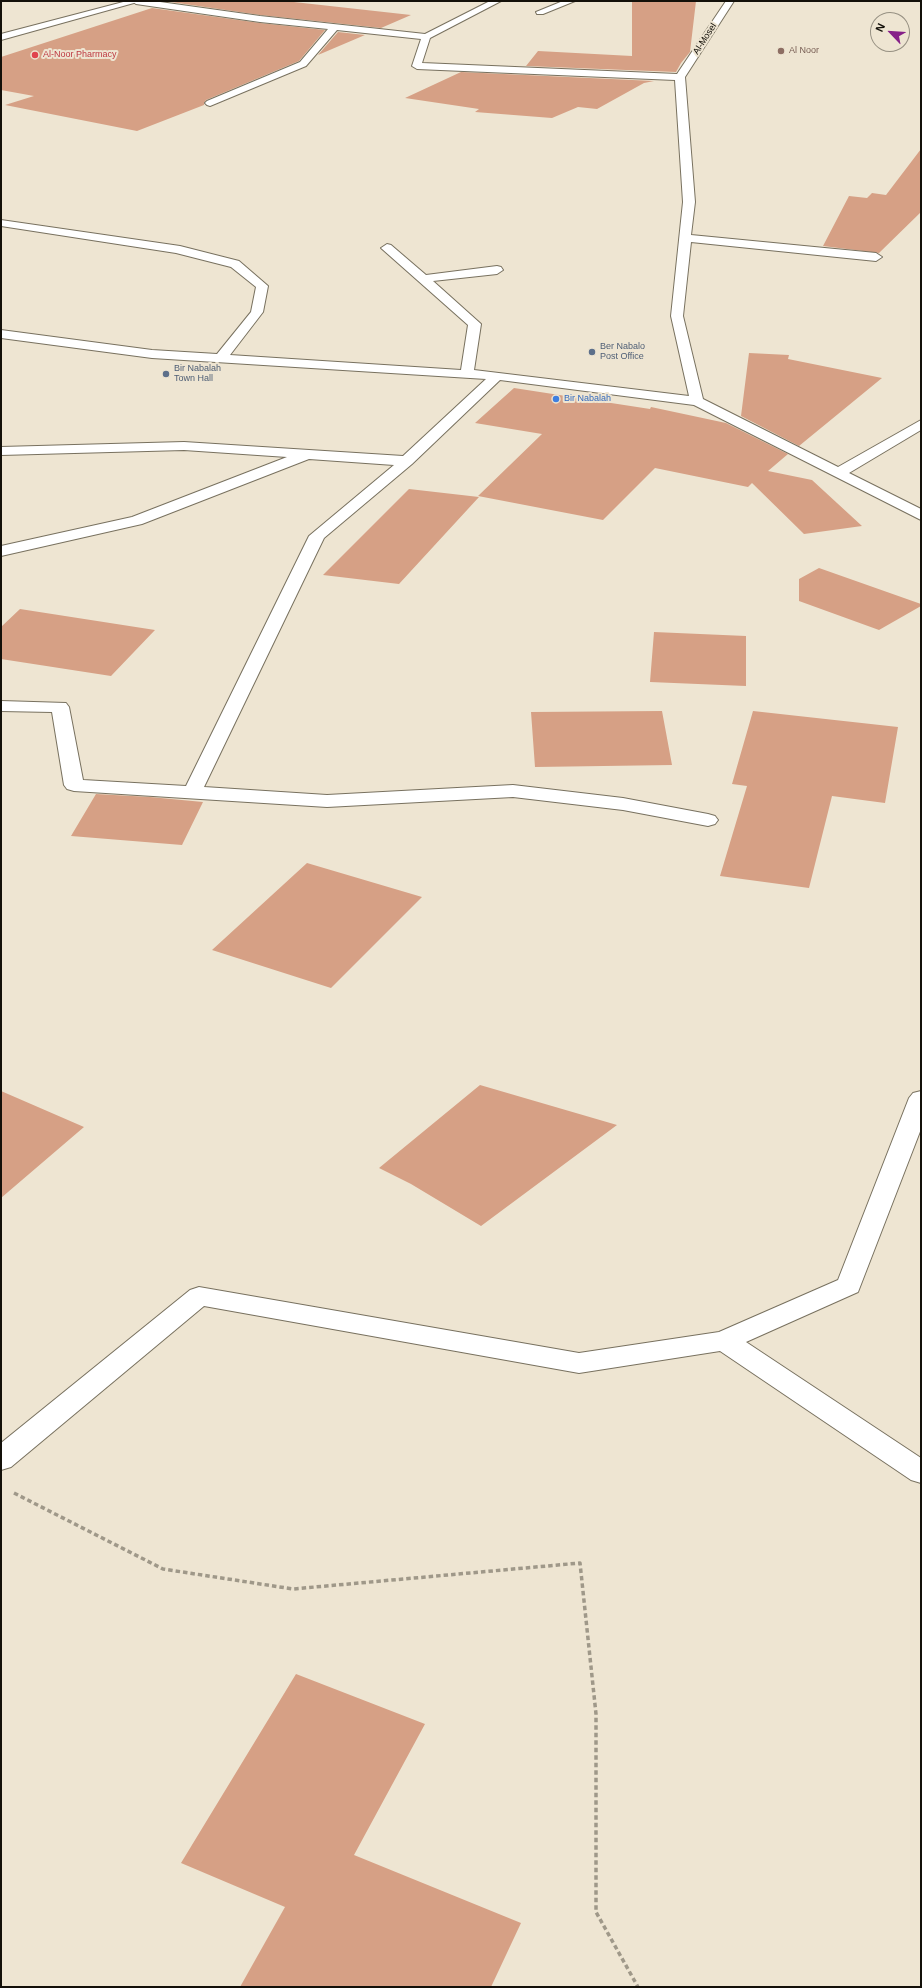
<!DOCTYPE html>
<html>
<head>
<meta charset="utf-8">
<style>
	body { margin:0 }
	#map { position:relative; width:922px; height:1988px; overflow:hidden; background:#eee5d2; font-family:Arial,sans-serif }
	canvas { display:block }
	.frame { position:absolute; inset:0; border:2px solid #131009; pointer-events:none }
	.north { position:absolute; left:870px; top:12px; width:40px; height:40px; box-sizing:border-box; background:#eee5d2; border:1px solid #969082; border-radius:50%; rotate:295deg; font-size:11px; font-weight:700; line-height:16px; text-align:center; color:#131009 }
	.north::after { content:''; display:block; margin:auto; width:14px; height:18px; background:#862088; clip-path:polygon(50% 0,100% 100%,50% 72%,0 100%) }
</style>
</head>
<body>
<div id="map">
<canvas width="922" height="1988"></canvas>
<div class="frame"></div>
<div class="north">N</div>
</div>
<script>
const ctx = document.querySelector('canvas').getContext('2d');
ctx.lineJoin = 'round';
function fillPath(path, color) {
  ctx.fillStyle = color;
  ctx.fill(path, 'evenodd');
}
function trace(path, color, width, dash) {
  ctx.strokeStyle = color;
  ctx.lineWidth = width;
  ctx.lineCap = dash ? 'butt' : 'round';
  ctx.setLineDash(dash || []);
  ctx.stroke(path);
}
function drawText(font, color, halo, rows, align = 'center') {
  ctx.font = font + ' Arial,sans-serif';
  ctx.lineWidth = 4;
  ctx.setLineDash([]);
  ctx.textBaseline = 'middle';
  ctx.strokeStyle = halo;
  ctx.fillStyle = color;
  for (const [text, x, y, turn = 0] of rows) {
    ctx.save();
    ctx.translate(x, y);
    ctx.rotate((+turn || 0) * Math.PI / 180);
    ctx.textAlign = isNaN(turn) ? turn : align;
    if (halo) ctx.strokeText(text, 0, 0);
    ctx.fillText(text, 0, 0);
    ctx.restore();
  }
}
fillPath(new Path2D(`
	M174,1H285L411,15L381,28L260,15L171,2Z
	M632,1H696L690,52L681,63L676,72L526,66L538,51L632,56Z
	M152,8L260,23L325,30L299,61L206,100L204,103V105L137,131L5,105L34,96L1,90V57Z
	M338,32L365,35L318,55Z
	M461,72L654,81L644,83L597,109L578,107L552,118L475,112L479,109L405,98Z
	M921,149V212L879,253L823,246L849,196L867,198L872,193L886,195Z
	M749,353L789,355L788,359L882,378L799,446L741,416Z
	M514,388L650,409L651,407L726,423L788,454L768,471L812,480L862,526L804,534L752,483L748,487L655,468L603,520L478,496L542,434L475,423Z
	M409,489L479,497L399,584L323,575Z
	M819,568L921,604V606L879,630L799,601V579Z
	M20,609L155,630L111,676L1,659V627Z
	M654,632L746,636V686L650,682Z
	M662,711L672,765L535,767L531,712Z
	M753,711L898,727L885,803L832,796L809,888L720,876L747,786L732,784Z
	M96,794L150,797L203,802L182,845L71,836Z
	M307,863L422,897L331,988L212,950Z
	M480,1085L617,1125L481,1226L411,1184L379,1168Z
	M1,1091L84,1127L1,1198Z
	M296,1674L425,1724L354,1855L521,1923L491,1987H240L285,1907L181,1863Z`), '#d6a085');
const minor = new Path2D(`
	M132,1H153L260,16L425,34L490,1H501L430,38L422,63L677,74L726,1H734L685,77L695,202L691,235L876,253L882,257L876,261L691,242L683,316L703,399L838,467L921,420V430L849,473L921,509V520L694,405L500,380L412,464L324,538L204,787L327,795L513,785L623,798L708,814L715,816L718,820L715,824L708,826L623,810L513,797L327,807L74,791L67,789L64,785L52,712L1,711V701L66,703L69,707L83,780L186,786L309,536L394,465L309,459L142,524L1,556V546L132,517L287,457L184,450L1,455V447L184,442L403,456L486,379L152,358L1,338V330L152,350L217,354L251,312L256,287L231,267L176,253L1,226V220L180,246L239,261L268,286L263,312L230,355L461,370L468,325L381,248L387,244L391,245L426,275L497,266L501,267L503,270L497,274L433,281L481,324L474,370L689,396L671,316L683,202L675,80L417,69L412,66L421,39L337,30L306,66L210,106L207,105L205,103L207,101L300,62L328,29L260,22L136,4Z
	M563,1H575L543,14H537L536,12Z
	M921,1091V1129L858,1292L746,1342L921,1458V1483L911,1480L720,1351L579,1373L204,1306L11,1467L1,1470V1443L190,1290L199,1287L579,1353L719,1332L838,1280L909,1098L913,1093Z`);
const tertiary = new Path2D(`
	M127,1H141L1,40V34Z`);
trace(minor, '#78715f', 2);
trace(tertiary, '#78715f', 2);
trace(new Path2D(`
	M14,1493L163,1569L293,1589L580,1563L596,1714V1912L638,1987`), '#9f9889', 3.5, [4.5, 3]);
fillPath(minor, '#fff');
fillPath(tertiary, '#fff');
for (const [x, y, r, color] of [
	[781,51,4,"#8d6e63"],
	[35,55,4,"#e0444e"],
	[592,352,4,"#5c6f8a"],
	[166,374,4,"#5c6f8a"],
	[556,399,4,"#3f7fe0"]
]) {
  const dot = new Path2D();
  dot.arc(x, y, r, 0, 2 * Math.PI);
  ctx.fillStyle = color;
  ctx.fill(dot);
  trace(dot, '#eee5d2', 1.5);
}
drawText('9px', '#131009', '#eee5d2', [
	["Al-Mosel",705,39,-57]
]);
drawText('9px', '#785e54', '#eee5d2', [
	["Al Noor",789,51]
], 'left');
drawText('9px', '#be3a42', '#eee5d2', [
	["Al-Noor Pharmacy",43,55]
], 'left');
drawText('9px', '#4e5e75', '#eee5d2', [
	["Ber Nabalo",600,347],
	["Post Office",600,357],
	["Bir Nabalah",174,369],
	["Town Hall",174,379]
], 'left');
drawText('9px', '#366cbe', '#eee5d2', [
	["Bir Nabalah",564,399]
], 'left');
</script>
</body>
</html>
